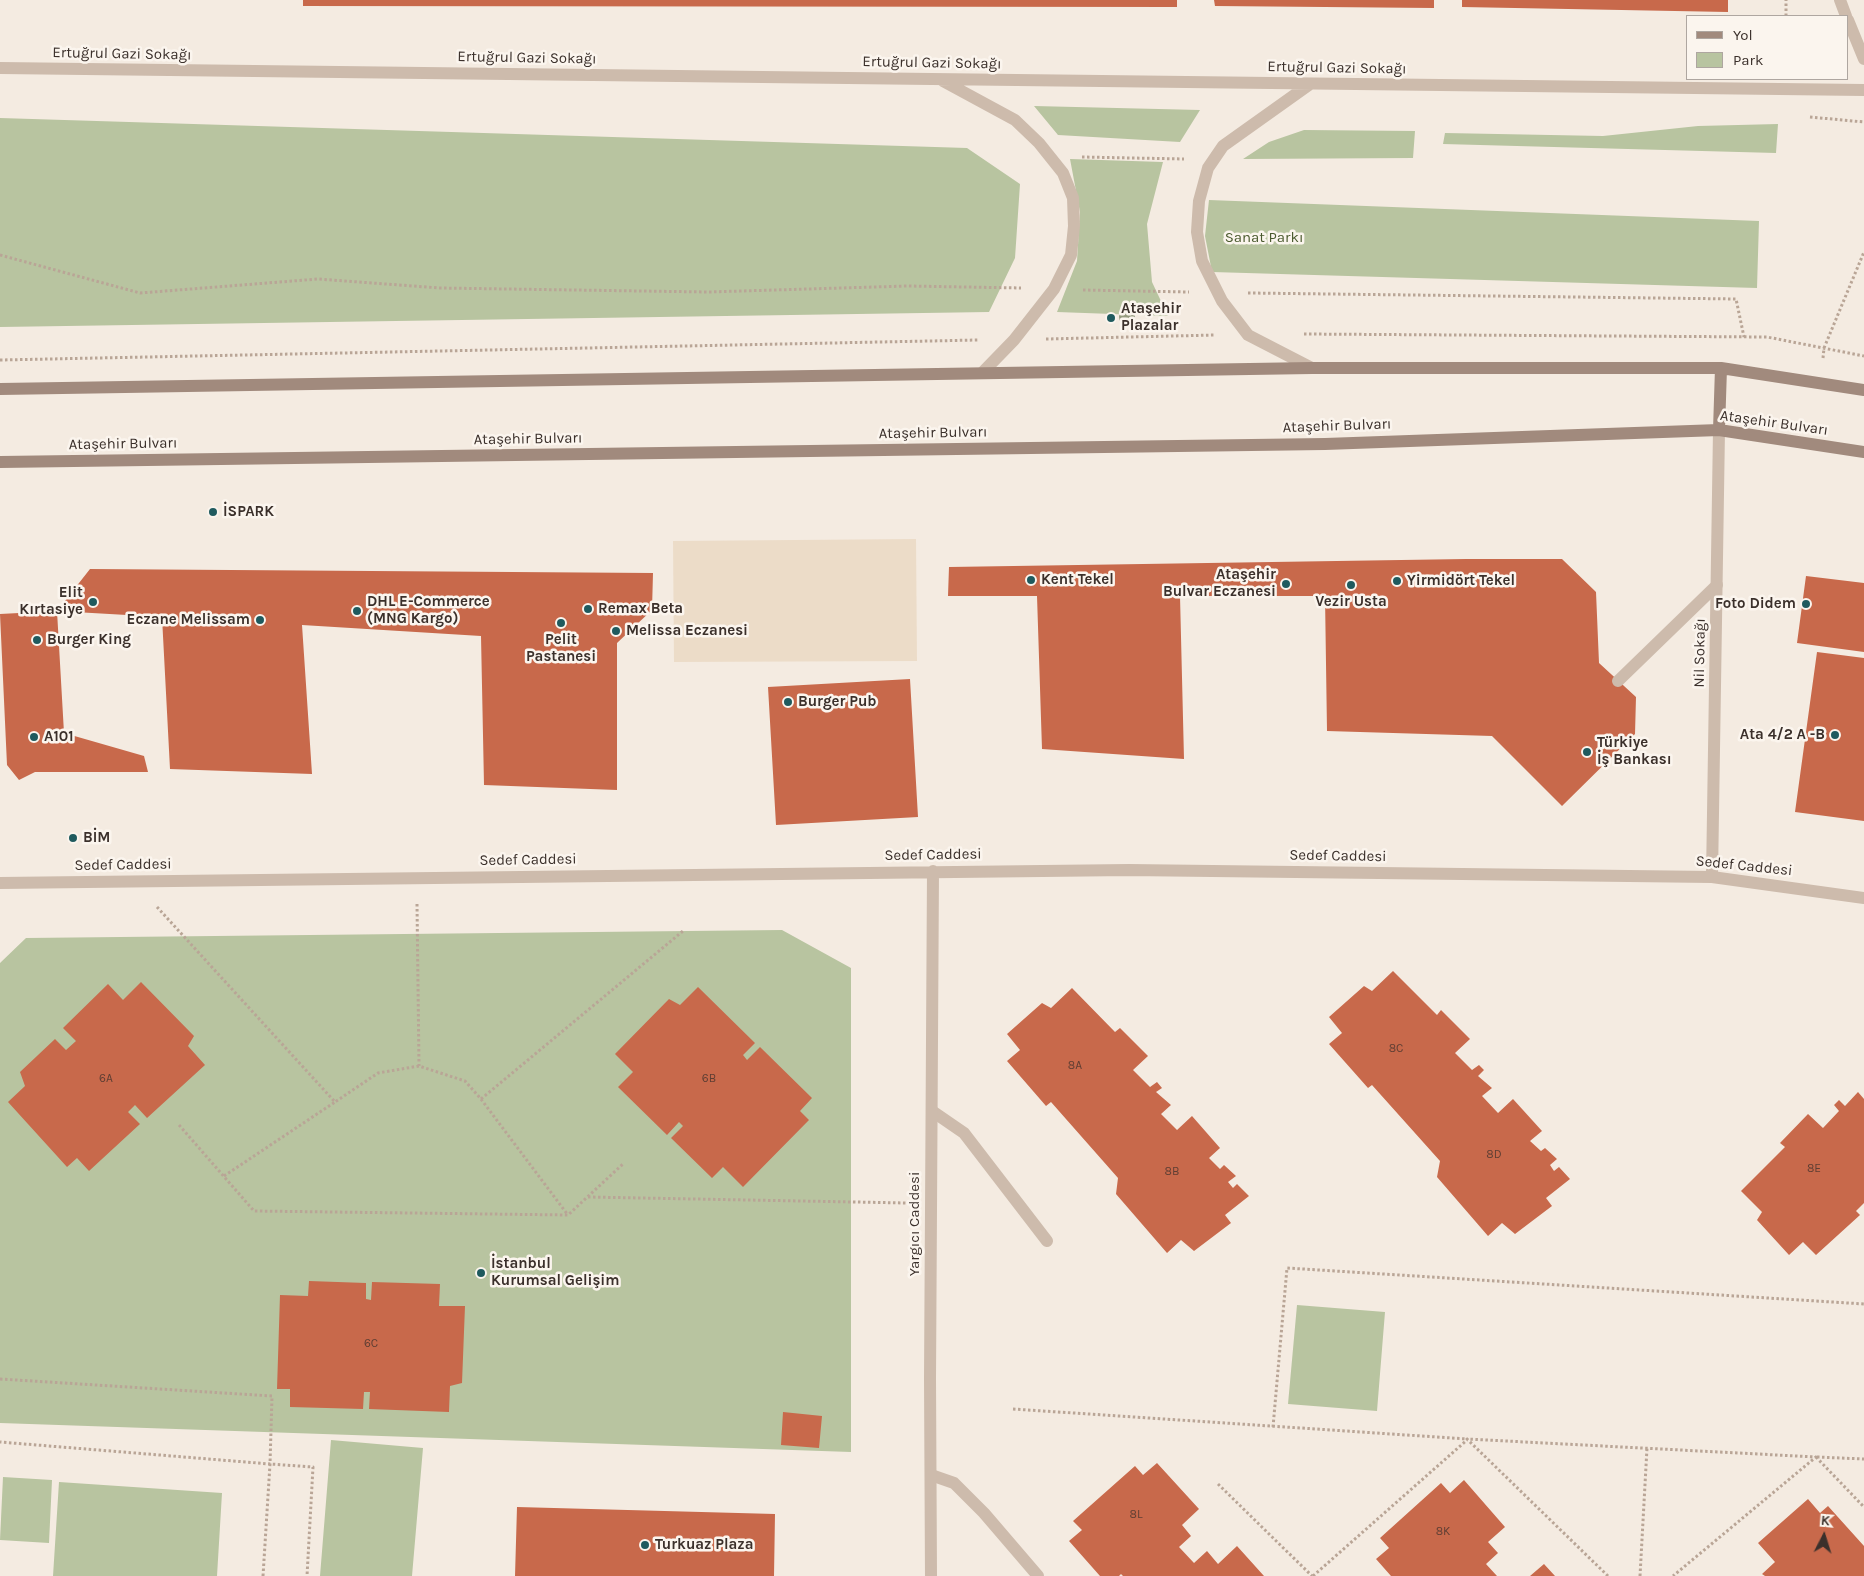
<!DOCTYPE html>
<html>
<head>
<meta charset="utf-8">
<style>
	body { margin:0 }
	#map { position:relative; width:1864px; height:1576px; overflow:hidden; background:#f4ebe1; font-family:Karla,sans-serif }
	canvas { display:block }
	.legend { position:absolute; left:1686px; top:15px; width:162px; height:65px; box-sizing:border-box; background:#fbf5ee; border:1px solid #aea6a0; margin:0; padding:6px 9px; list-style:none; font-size:15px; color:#3b302b }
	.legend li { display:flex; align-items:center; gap:10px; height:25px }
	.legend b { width:25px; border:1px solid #aea6a0 }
	.north { position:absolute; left:1799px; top:1511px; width:50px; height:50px; -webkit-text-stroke:4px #fbf5ee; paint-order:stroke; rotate:5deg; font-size:14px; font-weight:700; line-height:20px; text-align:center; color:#3b302b }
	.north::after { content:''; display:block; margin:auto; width:18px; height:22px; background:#3b302b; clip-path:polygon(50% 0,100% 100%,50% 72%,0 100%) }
</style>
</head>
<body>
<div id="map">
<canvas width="1864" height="1576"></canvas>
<ul class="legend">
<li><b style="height:6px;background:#a18a7d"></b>Yol</li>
<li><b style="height:14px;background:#b8c4a0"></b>Park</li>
</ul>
<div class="north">K</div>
</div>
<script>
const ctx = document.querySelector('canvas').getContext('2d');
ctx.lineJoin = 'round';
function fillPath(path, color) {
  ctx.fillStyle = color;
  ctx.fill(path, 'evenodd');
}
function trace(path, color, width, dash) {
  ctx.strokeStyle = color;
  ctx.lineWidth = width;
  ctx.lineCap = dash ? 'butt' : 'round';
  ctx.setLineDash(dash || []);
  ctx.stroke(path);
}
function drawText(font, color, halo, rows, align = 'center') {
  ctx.font = font + ' Karla,sans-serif';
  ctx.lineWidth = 5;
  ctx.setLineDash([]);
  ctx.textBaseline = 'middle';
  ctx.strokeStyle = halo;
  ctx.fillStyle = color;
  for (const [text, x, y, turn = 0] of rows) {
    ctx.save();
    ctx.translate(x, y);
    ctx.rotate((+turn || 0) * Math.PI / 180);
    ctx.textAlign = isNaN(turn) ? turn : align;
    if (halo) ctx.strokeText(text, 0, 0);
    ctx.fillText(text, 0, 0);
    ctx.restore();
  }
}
fillPath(new Path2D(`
	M1034,106L1200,110L1180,142L1058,135Z
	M0,118L967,148L1020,184L1015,258L989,312L0,327Z
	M1778,124L1776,153L1443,144L1445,133L1603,136L1698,126Z
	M1304,130L1415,131L1413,158L1243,159L1269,142Z
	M1070,159L1163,162L1147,224L1152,282L1168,316L1057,312L1077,261L1080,212Z
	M1209,200L1759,221L1757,288L1212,272L1205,236Z
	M782,930L851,968V1452L0,1423V963L26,938Z
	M1297,1305L1385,1312L1377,1411L1288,1404Z
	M331,1440L423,1448L412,1576H320Z
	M3,1477L52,1480L49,1543L0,1540Z
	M59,1482L222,1493L217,1576H53Z`), '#b8c4a0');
fillPath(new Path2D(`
	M916,539L917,661L674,662L673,541Z`), '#ecdcc8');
fillPath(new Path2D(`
	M303,0H1177V7L303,6Z
	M1214,0H1434V8L1215,6Z
	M1462,0H1728V12L1462,7Z
	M1466,559H1562L1596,592L1599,663L1636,697L1635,734L1562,806L1492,736L1327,731L1325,596H1180L1184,759L1042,749L1037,596H948L949,567Z
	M90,569L653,573L652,610L617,643V790L484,785L481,636L302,625L312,774L170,769L162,617L57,611Z
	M1806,576L1864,583V652L1797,643Z
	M57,611L64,733L144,756L148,772H35L19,780L7,765L0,614Z
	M1817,652L1864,658V821L1795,812Z
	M910,679L918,817L776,825L768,687Z
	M1393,971L1437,1015L1441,1010L1470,1039L1455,1053L1472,1070L1479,1065L1484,1070L1478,1076L1492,1088L1482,1096L1498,1113L1513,1099L1542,1131L1530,1141L1541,1151L1545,1148L1557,1159L1550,1165L1554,1171L1559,1167L1570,1179L1546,1198L1552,1206L1515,1234L1502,1223L1488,1236L1437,1177L1440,1161L1372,1085L1368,1088L1329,1044L1342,1033L1329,1017L1364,986L1372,991Z
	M141,982L194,1036L188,1046L205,1065L147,1118L135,1105L128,1112L140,1124L89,1171L77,1158L67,1167L8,1102L25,1086L20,1072L55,1039L66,1050L76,1041L63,1028L108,984L123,1000Z
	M698,987L755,1043L743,1055L747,1060L760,1047L812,1098L800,1111L809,1120L743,1187L723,1167L712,1178L671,1138L683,1126L679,1122L667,1135L618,1087L633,1072L615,1054L669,999L680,1005Z
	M1072,988L1115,1032L1120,1028L1148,1056L1133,1070L1150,1087L1157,1082L1162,1088L1156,1092L1171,1105L1161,1114L1177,1130L1192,1116L1220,1148L1209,1158L1220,1169L1224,1165L1236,1176L1228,1182L1233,1188L1237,1184L1249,1196L1225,1215L1231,1223L1194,1251L1181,1240L1167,1253L1116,1194L1118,1178L1051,1102L1046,1106L1007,1061L1020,1050L1007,1034L1042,1003L1051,1008Z
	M1858,1092L1864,1099V1203L1856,1211L1860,1215L1816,1255L1803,1242L1789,1255L1757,1220L1762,1212L1741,1191L1785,1147L1780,1143L1808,1114L1823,1128L1839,1111L1834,1105L1839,1100L1845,1106Z
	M309,1281L366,1283V1299L371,1300L372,1282L440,1284L439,1306H465L462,1383L450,1386L449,1412L369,1409L370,1392H364L363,1409L290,1407V1389H277L280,1295L308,1296Z
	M783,1412L822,1416L819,1448L781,1445Z
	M1157,1463L1199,1509L1182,1525L1191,1536L1179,1547L1194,1563L1207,1551L1218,1564L1237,1546L1264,1576H1123L1121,1574L1119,1576H1100L1069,1541L1082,1530L1073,1521L1135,1466L1143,1475Z
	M1464,1480L1505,1527L1488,1542L1498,1553L1486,1564L1497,1576H1391L1376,1559L1389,1548L1380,1538L1441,1483L1450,1493Z
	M1808,1499L1820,1513L1828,1506L1864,1546V1576H1765L1762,1574L1775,1562L1758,1543Z
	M517,1507L775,1514L774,1576H515Z
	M1544,1564L1555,1576H1530Z`), '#c8694b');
trace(new Path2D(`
	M1786,16V0
	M1810,117L1864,122
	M1082,157L1184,159
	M0,255L140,293L318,279L440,288L708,292L908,286L1021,288
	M1083,290L1189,292
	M1248,293L1736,299L1744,337
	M1304,334L1767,337L1864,356
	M1046,339L1215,335
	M1823,358L1824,348L1864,252
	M0,360L978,340
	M417,904L419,1066
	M157,907L335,1102L378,1073L419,1066L465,1081L481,1099L568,1215
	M481,1099L683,931
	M179,1125L254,1211L568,1215L624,1163
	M224,1176L335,1102
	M588,1197L907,1203
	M0,1379L272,1396L270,1464L0,1442
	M1013,1409L1467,1439
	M1273,1427L1287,1268L1864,1304
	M1816,1457L1864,1507
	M1817,1457L1864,1459
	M1218,1484L1312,1576
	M263,1576L270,1464L313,1467L307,1576
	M1313,1576L1467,1440
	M1608,1576L1467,1439L1816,1457L1673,1576
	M1640,1576L1647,1448`), '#b9a596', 3, [2.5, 2.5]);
trace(new Path2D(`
	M1840,0L1846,16
	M1848,20L1864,59
	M0,68L1864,90
	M943,81L1015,120L1039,143L1063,173L1073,198L1074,226L1071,255L1054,289L1014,340L982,373
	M1310,84L1223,146L1208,168L1199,201L1197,232L1202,261L1222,301L1248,335L1312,368
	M1618,681L1717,585
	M932,1111L964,1133L1047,1241
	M931,1475L954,1483L984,1513L1038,1576`), '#cdbbac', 12);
trace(new Path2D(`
	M1712,877L1719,430
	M0,883L1129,870L1712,877L1864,898
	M931,1576L930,1378L933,871`), '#cdbbac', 12);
trace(new Path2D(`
	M0,389L1312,368H1721L1864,390
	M1719,430L1721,368
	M0,462L1325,444L1719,430L1864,452`), '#a18a7d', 12);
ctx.fillStyle = '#969b7f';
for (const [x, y] of [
	[1127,317]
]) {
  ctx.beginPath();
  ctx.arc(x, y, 8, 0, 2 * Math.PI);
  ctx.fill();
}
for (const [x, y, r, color] of [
	[1111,318,5,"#1f5a5e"],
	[213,512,5,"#1f5a5e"],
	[1031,580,5,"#1f5a5e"],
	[1397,581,5,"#1f5a5e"],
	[1286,584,5,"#1f5a5e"],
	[1351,585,5,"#1f5a5e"],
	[93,602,5,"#1f5a5e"],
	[1806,604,5,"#1f5a5e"],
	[588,609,5,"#1f5a5e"],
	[357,611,5,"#1f5a5e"],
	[260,620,5,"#1f5a5e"],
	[561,623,5,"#1f5a5e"],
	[616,631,5,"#1f5a5e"],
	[37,640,5,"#1f5a5e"],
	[788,702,5,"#1f5a5e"],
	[1835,735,5,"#1f5a5e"],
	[34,737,5,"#1f5a5e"],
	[1587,752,5,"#1f5a5e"],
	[73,838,5,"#1f5a5e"],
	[481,1273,5,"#1f5a5e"],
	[645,1545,5,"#1f5a5e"]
]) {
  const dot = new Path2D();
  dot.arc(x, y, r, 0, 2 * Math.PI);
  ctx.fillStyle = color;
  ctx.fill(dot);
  trace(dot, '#fbf5ee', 2);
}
drawText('12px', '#5e3e33', null, [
	["8C",1396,1049],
	["8A",1075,1066],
	["6A",106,1079],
	["6B",709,1079],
	["8D",1494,1155],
	["8E",1814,1169],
	["8B",1172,1172],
	["6C",371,1344],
	["8L",1136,1515],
	["8K",1443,1532]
]);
drawText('15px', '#3b302b', '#fbf5ee', [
	["Ertuğrul Gazi Sokağı",122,54,1],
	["Ertuğrul Gazi Sokağı",527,58,1],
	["Ertuğrul Gazi Sokağı",932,63,1],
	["Ertuğrul Gazi Sokağı",1337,68,1],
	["Ataşehir Bulvarı",1774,423,8],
	["Ataşehir Bulvarı",1337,426,-2],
	["Ataşehir Bulvarı",933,433,-1],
	["Ataşehir Bulvarı",528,439,-1],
	["Ataşehir Bulvarı",123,444,-1],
	["Nil Sokağı",1700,653,-89],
	["Sedef Caddesi",933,855,-1],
	["Sedef Caddesi",1338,856,1],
	["Sedef Caddesi",528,860,-1],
	["Sedef Caddesi",123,865,-1],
	["Sedef Caddesi",1744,866,6],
	["Yargıcı Caddesi",915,1224,-90]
]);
drawText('15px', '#4a5a2e', '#fbf5ee', [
	["Sanat Parkı",1264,238]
]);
drawText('bold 15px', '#3b302b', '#fbf5ee', [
	["Ataşehir",1121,309],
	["Plazalar",1121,326],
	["İSPARK",223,512],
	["Ataşehir",1276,575,"right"],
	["Bulvar Eczanesi",1276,592,"right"],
	["Kent Tekel",1041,580],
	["Yirmidört Tekel",1407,581],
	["Elit",83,593,"right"],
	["Kırtasiye",83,610,"right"],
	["DHL E-Commerce",367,602],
	["(MNG Kargo)",367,619],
	["Vezir Usta",1351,602,"center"],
	["Foto Didem",1796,604,"right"],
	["Remax Beta",598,609],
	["Eczane Melissam",250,620,"right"],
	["Melissa Eczanesi",626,631],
	["Burger King",47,640],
	["Pelit",561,640,"center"],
	["Pastanesi",561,657,"center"],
	["Burger Pub",798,702],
	["Ata 4/2 A -B",1825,735,"right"],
	["A101",44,737],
	["Türkiye",1597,743],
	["İş Bankası",1597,760],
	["BİM",83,838],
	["İstanbul",491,1264],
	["Kurumsal Gelişim",491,1281],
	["Turkuaz Plaza",655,1545]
], 'left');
</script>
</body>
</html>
